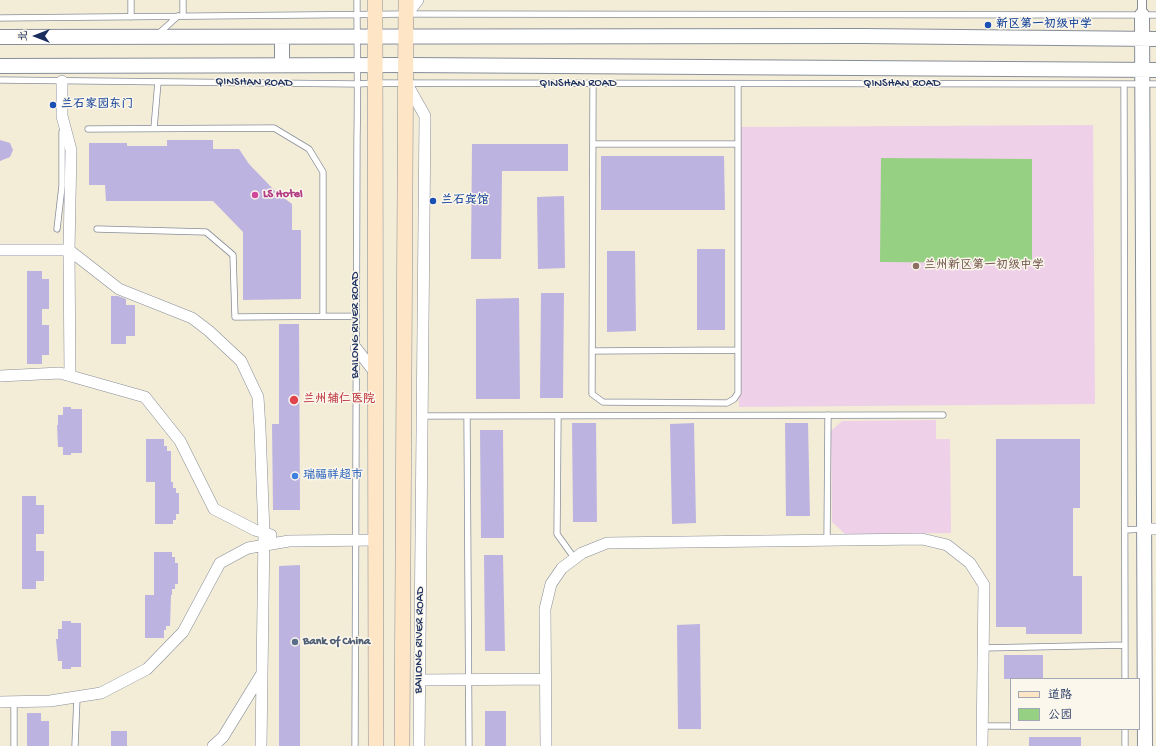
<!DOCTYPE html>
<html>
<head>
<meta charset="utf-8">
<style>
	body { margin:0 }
	#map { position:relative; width:1156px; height:746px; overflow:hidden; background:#f3ecd6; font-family:"Gochi Hand","LXGW WenKai TC",sans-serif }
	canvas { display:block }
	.legend { position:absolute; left:1010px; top:678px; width:130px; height:52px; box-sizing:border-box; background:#fbf7ec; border:1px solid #a1a7b3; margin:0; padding:5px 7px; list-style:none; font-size:12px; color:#1b2f5e }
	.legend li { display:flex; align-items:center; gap:8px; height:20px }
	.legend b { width:20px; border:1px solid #a1a7b3 }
	.north { position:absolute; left:16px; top:16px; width:40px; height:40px; -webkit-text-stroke:3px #fbf7ec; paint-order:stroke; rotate:270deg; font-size:11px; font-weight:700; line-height:16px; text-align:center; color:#1b2f5e }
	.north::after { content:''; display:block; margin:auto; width:14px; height:18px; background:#1b2f5e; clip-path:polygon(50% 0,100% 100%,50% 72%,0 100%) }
</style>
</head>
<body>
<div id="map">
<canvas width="1156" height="746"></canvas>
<ul class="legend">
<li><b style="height:5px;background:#fee5c5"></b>道路</li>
<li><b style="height:11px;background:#96d083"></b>公园</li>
</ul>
<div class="north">北</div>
</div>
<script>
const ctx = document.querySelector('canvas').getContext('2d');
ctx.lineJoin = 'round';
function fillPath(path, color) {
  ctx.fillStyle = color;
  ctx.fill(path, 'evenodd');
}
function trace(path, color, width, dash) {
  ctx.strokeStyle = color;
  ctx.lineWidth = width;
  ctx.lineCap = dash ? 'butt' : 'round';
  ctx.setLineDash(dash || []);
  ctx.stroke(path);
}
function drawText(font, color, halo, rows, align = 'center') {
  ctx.font = font + ' "Gochi Hand","LXGW WenKai TC",sans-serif';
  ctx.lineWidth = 3;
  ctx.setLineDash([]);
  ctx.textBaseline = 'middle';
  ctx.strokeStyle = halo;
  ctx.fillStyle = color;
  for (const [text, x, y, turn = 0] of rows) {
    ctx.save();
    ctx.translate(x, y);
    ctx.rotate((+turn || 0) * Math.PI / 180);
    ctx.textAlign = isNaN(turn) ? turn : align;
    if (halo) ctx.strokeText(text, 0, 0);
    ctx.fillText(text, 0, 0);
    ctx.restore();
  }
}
fillPath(new Path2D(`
	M1093,125L1095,404L739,407L737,127Z
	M936,420V439H950L951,533L845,534L832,522L831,431L842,421Z`), '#eed0e8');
fillPath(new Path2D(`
	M881,158L1032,159V263L880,262Z`), '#96d083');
fillPath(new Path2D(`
	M0,140L10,143L13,150L10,157L0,161Z
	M167,140H213V149H239L249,164L276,192L292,204V230H301V299L243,300V232L213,201H106L105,185H89V143H127V146H167Z
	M472,144H568V171H502L501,259H471Z
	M601,156H724L725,210H601Z
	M564,196L565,268L538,269L537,197Z
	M697,249H725V330H697Z
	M607,251H635L636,331L607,332Z
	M27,271H42V279H49V309H42V325H49V355H42V364H27Z
	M541,293H564L563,398H540Z
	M111,296H118L126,299V305H135V336H126V344H111Z
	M519,298L520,399H476V299Z
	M279,324H299L300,510H273L272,424H279Z
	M63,407H71V409H82V453H71V455H63V447H58L57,425H58V415H63Z
	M572,423H596L597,522H573Z
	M694,423L696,523L672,524L670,424Z
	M785,423H808L810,516H786Z
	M480,430H503L504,538H481Z
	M146,439H164V446H167V451H171V482H173V488H176V493H179V514H176V520H173V524H155V482H146Z
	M996,439H1080V508H1073V576H1082V634H1026V627H996Z
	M22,496H36V505H44V534H36V551H44V581H36V589H22Z
	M154,552H172V557H175V563H178V584H175V589H172V595H171L170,626H166V630H164V638H145V595H154Z
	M484,555H503L505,651H485Z
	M300,565V746H279V566Z
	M62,621H71V623H81V667H71V669H62V661H58L56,639H58V629H62Z
	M700,624L701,729H678L677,625Z
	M1004,655H1043V679H1004Z
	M485,711H506V746H485Z
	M27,713H41V721H49V746H27Z
	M111,731H127V746H111Z
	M1029,737H1081V746H1029Z`), '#bdb3e1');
const service = new Path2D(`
	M131,0V17
	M183,16V0
	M0,18L407,14L1156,15
	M157,35L178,16
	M0,80L358,84L375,83L1156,84
	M593,84L592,394L603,402L727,403L734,399L738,393V84
	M1124,84L1125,679
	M154,128L158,82
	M88,129L274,128L309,149L323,172V316
	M593,144H738
	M57,229L62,186V132
	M97,229L206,232L233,255L235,317L356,316
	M592,351L738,350
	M422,416L943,415
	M467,416L469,746
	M558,416L557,534L575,559
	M1125,530L1144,529
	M827,540L828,415
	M983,648L1125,645
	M14,702V746
	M983,726H1011
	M1125,729V746
	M75,746L77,697
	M355,746L357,138C358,92 357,46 357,0`);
const pedestrian = new Path2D(`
	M1142,15V0`);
const minor = new Path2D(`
	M407,14L418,0
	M62,81V116L71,150L69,250L70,376
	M407,84L425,116L419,746
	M0,250H69L119,289L192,318L209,331L241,361L258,397L260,429L264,533L261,746
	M356,348L376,374
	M0,376L60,373L145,397L180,441L214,509L255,530L271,535
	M1144,529H1156
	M420,680L545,679
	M0,702L50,701L101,693L147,669L183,632L220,563L248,548L289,541L376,540
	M213,746L223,737L261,675
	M546,746L545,609L551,584L562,568L582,553L607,543L922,539L947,545L970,563L984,585L982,746`);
const tertiary = new Path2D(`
	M1142,15L1145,746
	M0,37L863,36L1156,39
	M282,37V65
	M0,66L407,65L1156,70`);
const secondary = new Path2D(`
	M375,0L376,746
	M402,746L406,0`);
trace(service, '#878e9a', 7);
trace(pedestrian, '#878e9a', 10);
trace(minor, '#878e9a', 12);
trace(tertiary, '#878e9a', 16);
trace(secondary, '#878e9a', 16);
trace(service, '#fff', 5.5);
trace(pedestrian, '#fff', 8);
trace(minor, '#fff', 11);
trace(tertiary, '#fff', 14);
trace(secondary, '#fee5c5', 15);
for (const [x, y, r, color] of [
	[988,25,4,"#1a4fb4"],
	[53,105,4,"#1a4fb4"],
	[255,195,4,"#d1479c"],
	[433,201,4,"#1a4fb4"],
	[916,266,4,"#8d6e63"],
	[294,400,5,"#e0444e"],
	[295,476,4,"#3f7fe0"],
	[295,642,4,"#5c6f8a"]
]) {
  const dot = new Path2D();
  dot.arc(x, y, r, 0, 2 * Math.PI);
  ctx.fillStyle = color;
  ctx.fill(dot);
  trace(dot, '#fbf7ec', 1.5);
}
drawText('bold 12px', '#164399', '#fbf7ec', [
	["新区第一初级中学",996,25],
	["兰石家园东门",61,105],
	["兰石宾馆",441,201]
], 'left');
drawText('12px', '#1b2f5e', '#fbf7ec', [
	["QINSHAN ROAD",254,83,1],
	["QINSHAN ROAD",578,84],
	["QINSHAN ROAD",902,84],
	["BAILONG RIVER ROAD",356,325,-90],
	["BAILONG RIVER ROAD",420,640,-89]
]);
drawText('bold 12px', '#b23c85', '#fbf7ec', [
	["LS Hotel",263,195]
], 'left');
drawText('bold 12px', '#785e54', '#fbf7ec', [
	["兰州新区第一初级中学",924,266]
], 'left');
drawText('bold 12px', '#be3a42', '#fbf7ec', [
	["兰州辅仁医院",303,400]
], 'left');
drawText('bold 12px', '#366cbe', '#fbf7ec', [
	["瑞福祥超市",303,476]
], 'left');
drawText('bold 12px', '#4e5e75', '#fbf7ec', [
	["Bank of China",303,642]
], 'left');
</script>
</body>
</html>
